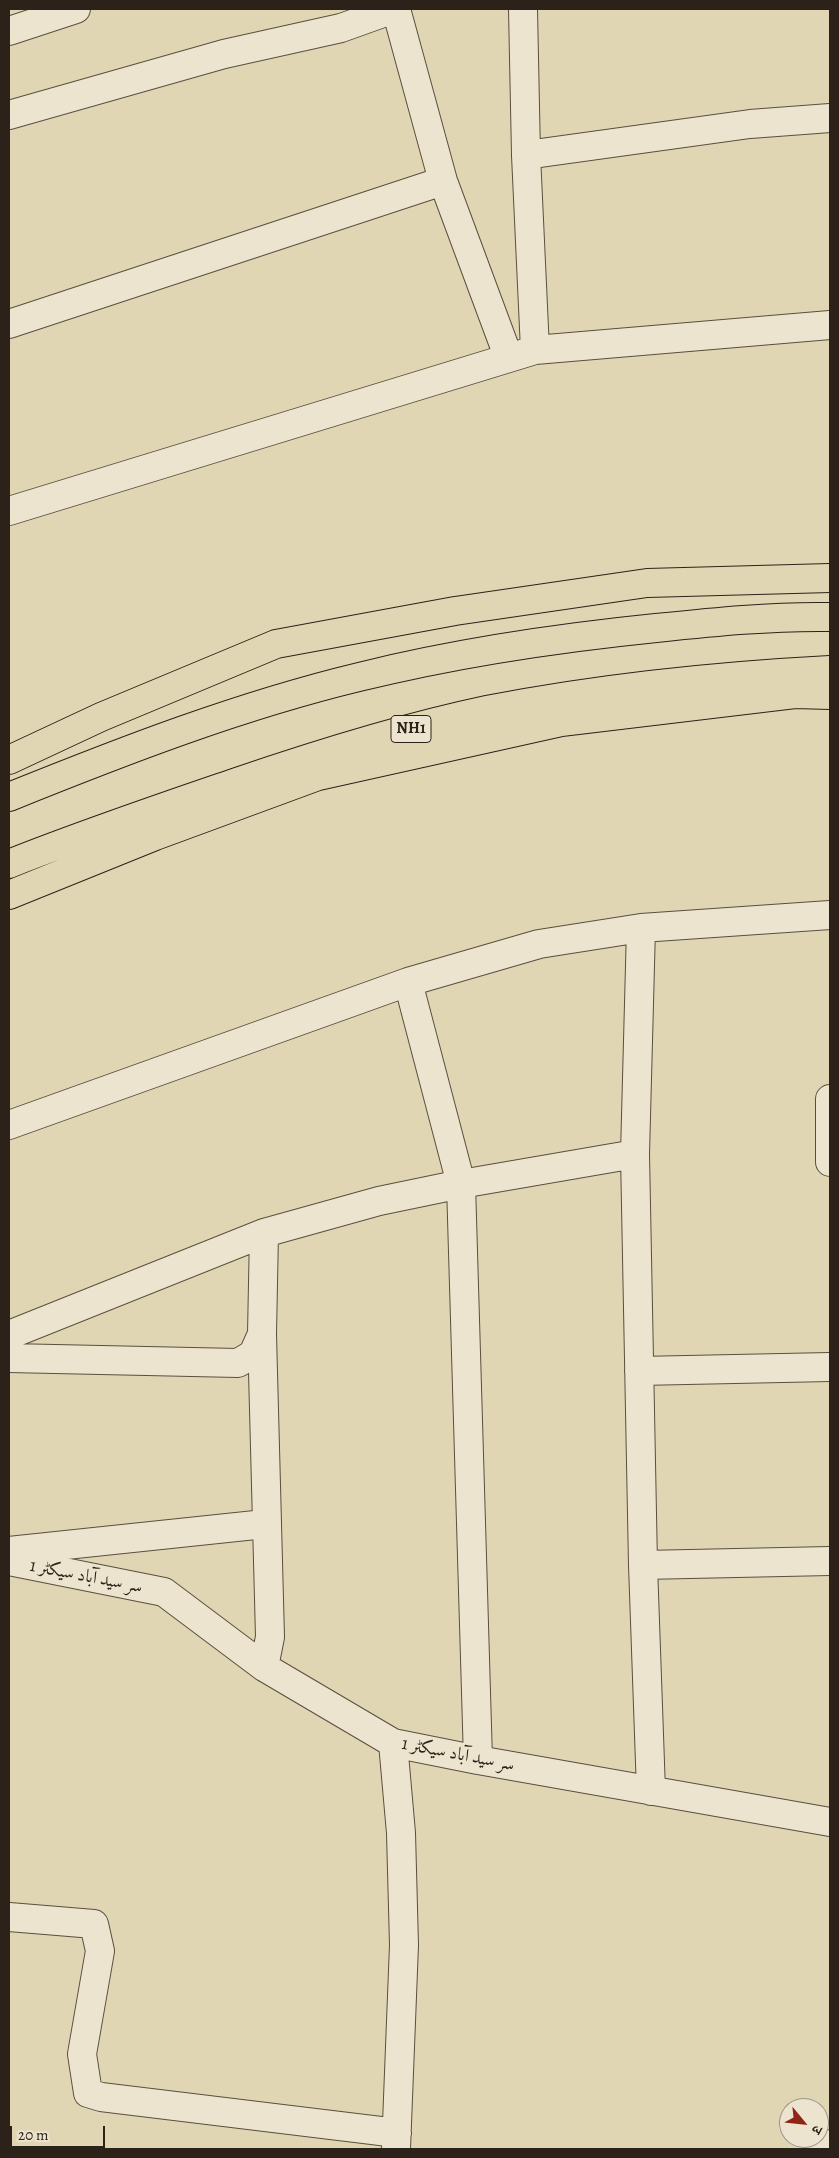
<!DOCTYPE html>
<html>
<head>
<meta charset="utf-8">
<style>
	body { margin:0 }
	#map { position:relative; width:839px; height:2158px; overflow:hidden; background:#e1d6b3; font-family:Alegreya,"Noto Serif Devanagari",serif }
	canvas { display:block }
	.frame { position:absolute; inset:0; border:10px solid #2c2219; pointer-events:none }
	.north { position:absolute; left:779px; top:2098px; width:50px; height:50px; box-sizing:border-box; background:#ece4ce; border:1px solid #9f9686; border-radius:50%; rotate:118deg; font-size:14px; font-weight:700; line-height:20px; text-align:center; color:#2c2219 }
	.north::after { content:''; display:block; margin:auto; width:18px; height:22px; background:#8f2418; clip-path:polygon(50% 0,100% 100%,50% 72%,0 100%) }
	.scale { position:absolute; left:10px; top:2126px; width:95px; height:22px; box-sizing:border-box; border:2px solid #2c2219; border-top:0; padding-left:6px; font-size:15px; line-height:18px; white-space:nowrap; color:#2c2219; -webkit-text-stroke:4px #ece4ce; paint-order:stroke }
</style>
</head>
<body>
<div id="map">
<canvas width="839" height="2158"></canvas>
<div class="frame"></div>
<div class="north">उ</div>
<div class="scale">20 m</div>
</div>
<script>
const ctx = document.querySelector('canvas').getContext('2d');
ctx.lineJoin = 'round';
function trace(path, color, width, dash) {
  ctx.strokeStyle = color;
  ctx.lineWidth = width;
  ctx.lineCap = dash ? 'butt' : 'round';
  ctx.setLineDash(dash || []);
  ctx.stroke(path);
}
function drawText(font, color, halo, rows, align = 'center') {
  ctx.font = font + ' Alegreya,Amiri,serif';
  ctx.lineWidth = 4;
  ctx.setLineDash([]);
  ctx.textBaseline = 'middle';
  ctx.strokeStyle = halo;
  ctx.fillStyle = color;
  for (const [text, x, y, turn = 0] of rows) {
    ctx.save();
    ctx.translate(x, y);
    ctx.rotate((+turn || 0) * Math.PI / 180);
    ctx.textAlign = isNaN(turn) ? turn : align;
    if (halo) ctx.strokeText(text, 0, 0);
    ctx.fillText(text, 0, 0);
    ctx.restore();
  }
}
const street = new Path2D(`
	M396,9L443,181L508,356
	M523,9L526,155L535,350
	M9,31L76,9
	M9,115L224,54L341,28L394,9
	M526,155L750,124L830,118
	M9,324L443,181
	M9,511L535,350L830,325
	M641,928L635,1154L643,1565L651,1791
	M408,982L461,1184L478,1760
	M830,1099V1162
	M9,1125L408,982L539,944L641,928L830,915
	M262,1334L270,1637L264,1667
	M9,1335L264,1233L379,1201L461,1184L635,1154
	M9,1358L238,1363L253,1354L262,1334L264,1233
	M639,1371L830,1367
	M9,1551L265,1524
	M9,1561L164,1592L264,1667L393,1743L478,1760L830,1822
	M643,1565L830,1561
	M393,1743L401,1833L404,1945L396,2149
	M9,1917L94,1924L100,1951L82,2054L88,2093L101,2097L397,2133
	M820,2149L830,2144`);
const highway = new Path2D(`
	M9,760L101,717L276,644L455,611L647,583L830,578
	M9,797C123,751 239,706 359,677C456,653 557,638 656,628C714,622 772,616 830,617
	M9,864C84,834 161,808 237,782C319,754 402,728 487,710C600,688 716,676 830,670
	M9,895L155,836L318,776L561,722L795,694L830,695`);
trace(street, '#594f40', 30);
trace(highway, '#2c2219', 30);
trace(street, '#ece4ce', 28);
trace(highway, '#e1d6b3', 28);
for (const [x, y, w] of [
	[411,729,40]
]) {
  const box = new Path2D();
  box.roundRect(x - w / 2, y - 13.5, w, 27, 4);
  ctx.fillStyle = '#ece4ce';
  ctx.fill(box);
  trace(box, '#2c2219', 1);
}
drawText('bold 16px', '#2c2219', null, [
	["NH1",411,729]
]);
drawText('18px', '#2c2219', '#ece4ce', [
	["سر سید آباد سیکٹر 1",86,1577,11],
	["سر سید آباد سیکٹر 1",458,1755,11]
]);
</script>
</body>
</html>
